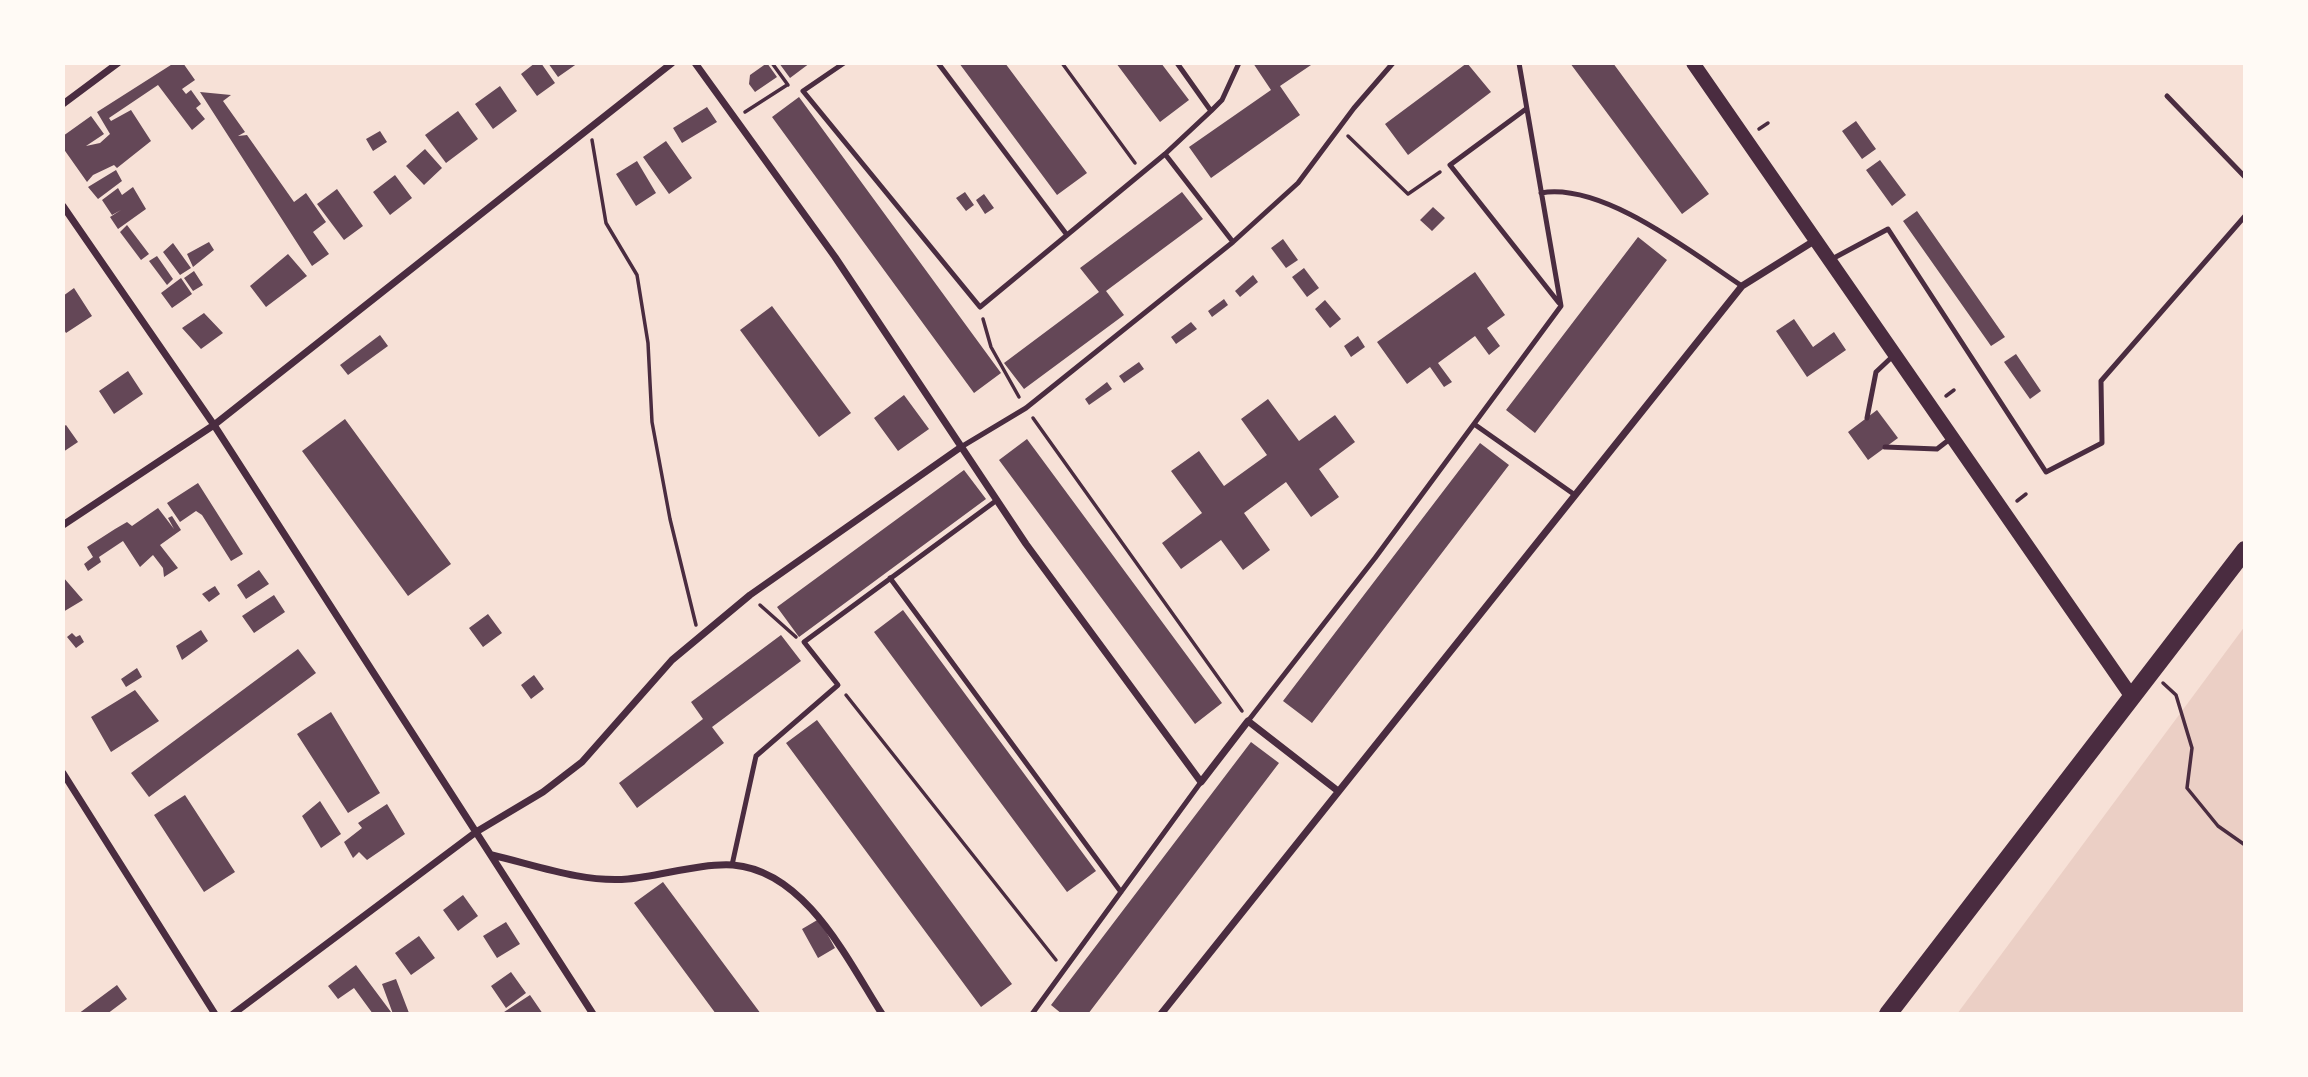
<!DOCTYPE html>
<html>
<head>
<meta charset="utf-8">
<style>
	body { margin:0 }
	#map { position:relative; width:2308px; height:1077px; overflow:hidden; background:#f7e1d7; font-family:"Sofia Sans Condensed",sans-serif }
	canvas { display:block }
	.frame { position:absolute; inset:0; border:65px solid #fffaf5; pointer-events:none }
</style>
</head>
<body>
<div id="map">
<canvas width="2308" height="1077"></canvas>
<div class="frame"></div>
</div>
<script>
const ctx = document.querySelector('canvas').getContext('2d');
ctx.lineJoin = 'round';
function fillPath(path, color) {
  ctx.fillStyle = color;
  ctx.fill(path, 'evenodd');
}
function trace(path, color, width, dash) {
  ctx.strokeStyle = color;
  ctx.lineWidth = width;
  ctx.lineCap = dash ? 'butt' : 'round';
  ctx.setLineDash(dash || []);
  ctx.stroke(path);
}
fillPath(new Path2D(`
	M2245,626V1014H1957Z`), '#ebcfc5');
fillPath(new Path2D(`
	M174,63H183L195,80L182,89L186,94L191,90L201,104L196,108L205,119L192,130L158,85L109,118L111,121L131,110L151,141L117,168L114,165L93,175L87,182L63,148V136L91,116L104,134L86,146L100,143L110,134L97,112Z
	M535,63H541L555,83L537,96L521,74Z
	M548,63H578L558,77Z
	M767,63L777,77L755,92L749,84L750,75Z
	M779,63H810L790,78Z
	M959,63H1005L1087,173L1057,195Z
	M1116,63H1161L1189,100L1160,122Z
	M1253,63H1314L1280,86L1300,115L1211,178L1189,147L1271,90Z
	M1467,63L1491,92L1408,155L1385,124Z
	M1570,63H1613L1709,194L1682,214Z
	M500,86L517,111L493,129L475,104Z
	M200,92L231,95L223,101L245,132L238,136L247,135L294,202L306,193L326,222L313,232L329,254L312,266Z
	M799,97L1001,373L974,393L772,117Z
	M707,107L717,122L682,143L673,128Z
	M458,111L478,139L446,163L425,135Z
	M1856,121L1876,149L1862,159L1842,131Z
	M380,131L387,142L373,151L366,139Z
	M666,141L692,178L669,194L643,157Z
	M425,149L442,168L424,185L406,166Z
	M1880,160L1906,195L1892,206L1866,170Z
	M637,161L656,193L636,206L616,174Z
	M116,170L122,181L98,199L88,187Z
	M395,175L412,198L390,215L373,192Z
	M133,187L146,209L118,229L110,217L121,210L112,215L102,200L118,188L122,195Z
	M337,189L363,226L344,240L317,204Z
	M965,192L974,205L966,211L956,198Z
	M1182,192L1203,219L1106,291L1124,315L1024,389L1004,363L1099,292L1080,268Z
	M984,194L994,208L985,214L976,200Z
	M1433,207L1445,218L1432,231L1420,220Z
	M1917,211L2005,337L1991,346L1903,221Z
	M127,225L149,254L141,260L120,232Z
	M1638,237L1667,260L1535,433L1506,410Z
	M1283,239L1298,260L1286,268L1271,248Z
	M209,242L214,250L193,267L187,254Z
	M173,243L191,268L180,275L163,252Z
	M288,254L307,276L266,307L250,286Z
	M157,256L173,279L167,285L149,261Z
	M1304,268L1319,288L1307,297L1292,277Z
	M194,271L203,285L193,291L184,278Z
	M1475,272L1505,315L1487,328L1500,346L1489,355L1475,336L1438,363L1452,382L1444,387L1430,367L1407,384L1377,342Z
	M1253,275L1258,282L1240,297L1235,291Z
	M181,278L192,294L172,308L161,293Z
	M74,288L92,316L66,333L63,328V296Z
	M1224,299L1228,305L1212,317L1208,311Z
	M1325,300L1341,319L1330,328L1315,309Z
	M772,306L851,413L819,437L740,330Z
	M204,313L223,333L201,349L182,328Z
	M1794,319L1813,347L1834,332L1846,350L1807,377L1776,331Z
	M1191,322L1197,329L1176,344L1171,337Z
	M380,335L388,346L348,375L340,365Z
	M1358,336L1365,347L1351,357L1344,346Z
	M2016,354L2041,391L2030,399L2004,362Z
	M1139,362L1144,369L1124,383L1119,376Z
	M128,371L143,394L114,414L99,391Z
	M1107,382L1112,389L1089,405L1085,399Z
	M904,395L929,429L898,451L874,418Z
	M1268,399L1299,441L1335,415L1355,442L1319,469L1339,497L1311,517L1286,482L1244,513L1270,550L1243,570L1221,540L1181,569L1162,543L1202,513L1171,471L1199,451L1224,486L1267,455L1241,419Z
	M1877,410L1898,438L1868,460L1848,432Z
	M345,419L451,564L408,596L302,451Z
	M66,425L78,442L63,452V427Z
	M1027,439L1222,703L1195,724L999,460Z
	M1480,443L1509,465L1312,723L1283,701Z
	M964,470L986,499L799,637L777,607Z
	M198,483L243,554L231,561L202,515L196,511L180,522L167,503Z
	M158,508L174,529L168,518L172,516L181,530L160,545L178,568L164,577L163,568L153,555L140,567L123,541L99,557L101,562L88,571L84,564L93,557L87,547L115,529L127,522L132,526Z
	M259,570L269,584L246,599L237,585Z
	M63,577L83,600L63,612Z
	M215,586L220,594L209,602L202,594Z
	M274,595L285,612L254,633L242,616Z
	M903,610L1096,871L1067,892L874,632Z
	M488,614L502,633L483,647L469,628Z
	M201,630L208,641L182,660L176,646Z
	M72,633L76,637L80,635L84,642L76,648L67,637Z
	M781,635L801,661L712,727L724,743L637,808L619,783L703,719L691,702Z
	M298,649L316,673L149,797L131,773Z
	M137,668L142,677L126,687L121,679Z
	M534,675L544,689L531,699L521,685Z
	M135,690L159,721L111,752L91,717Z
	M331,712L380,793L348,813L297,734Z
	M817,720L1012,984L981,1007L786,743Z
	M1251,742L1279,763L1088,1014H1062L1051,1005Z
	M185,795L235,872L204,892L154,815Z
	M320,801L341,834L321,848L302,816Z
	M387,804L405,834L367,860L359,852L353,858L344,842L362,828L358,823Z
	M663,882L761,1014H716L634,903Z
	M463,895L478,916L458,931L443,910Z
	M819,919L835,948L818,958L802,929Z
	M506,922L520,944L497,958L483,936Z
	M419,936L435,958L411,975L395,953Z
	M356,965L391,1012L388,1014H373L354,988L338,999L328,986Z
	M511,972L526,993L506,1008L491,986Z
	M396,979L409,1013L408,1014H393L382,984Z
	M117,985L127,999L107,1014H78Z
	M530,995L543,1014H501Z`), '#644757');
trace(new Path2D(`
	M772,63L788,85
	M1062,63L1135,163
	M745,112L787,85
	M1759,129L1768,123
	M1348,136L1408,194L1440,172
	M592,140L606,223L637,275L648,343L652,422L670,519L696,625
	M983,319L991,347L1019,397
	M1946,396L1954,390
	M1033,418L1242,711
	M2017,501L2026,494
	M760,605L796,637
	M2163,683L2176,695L2192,748L2187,788L2218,826L2245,845
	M846,695L1056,960`), '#4a2c40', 3.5);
trace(new Path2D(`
	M844,63L803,91L980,307L1165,154L1211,111L1222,100L1239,63
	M938,63L1067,235
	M1177,63L1211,111
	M2167,96L2245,177
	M1526,109L1450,165L1559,303
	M1165,154L1233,242
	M1541,193C1603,182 1692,253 1742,286
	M1832,259L1888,229L2046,472L2102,443L2101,381L2245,216
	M1867,418L1876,372L1893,356
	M1474,424L1575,495
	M961,447L1026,408L1233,242L1298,183L1354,108L1393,63
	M1885,447L1937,449L1950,439
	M890,578L1121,892
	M1248,721L1375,558L1561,306L1519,63
	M732,865L756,756L838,685L804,642L997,500
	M1032,1014L1201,782`), '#4a2c40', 5);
trace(new Path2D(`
	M695,63L835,257L1026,544L1201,782L1248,721L1338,791
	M63,104L118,63
	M63,206L214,425L593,1014
	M63,525L214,425L672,63
	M63,773L215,1014
	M492,855C535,865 583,883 628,879C660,876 701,863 733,865C806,871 848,961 882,1014
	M233,1014L476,832L543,792L582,762L672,660L750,595L961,447
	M1161,1014L1742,286L1814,241`), '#4a2c40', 7);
trace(new Path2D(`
	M1693,63L2132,697`), '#4a2c40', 14);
trace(new Path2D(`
	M1888,1014L2245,550`), '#4a2c40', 18);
</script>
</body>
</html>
